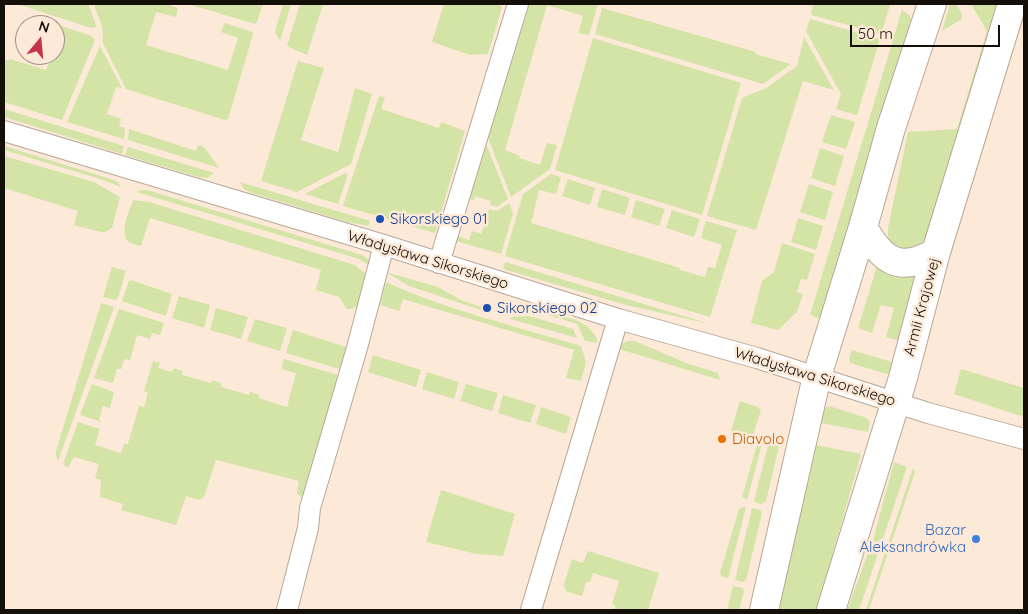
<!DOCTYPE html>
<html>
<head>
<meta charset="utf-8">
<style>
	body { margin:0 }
	#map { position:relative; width:1028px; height:614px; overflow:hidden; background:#fce9d7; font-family:Quicksand,sans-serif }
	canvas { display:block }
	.frame { position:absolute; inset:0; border:5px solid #150f09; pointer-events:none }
	.north { position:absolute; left:15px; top:15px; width:50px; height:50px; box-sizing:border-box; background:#fce9d7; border:1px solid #a09285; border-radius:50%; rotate:17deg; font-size:14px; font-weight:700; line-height:20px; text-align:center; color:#150f09 }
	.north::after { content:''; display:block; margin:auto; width:18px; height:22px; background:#c4334a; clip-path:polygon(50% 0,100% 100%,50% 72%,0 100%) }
	.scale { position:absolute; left:850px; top:25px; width:150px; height:22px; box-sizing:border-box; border:2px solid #150f09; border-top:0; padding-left:6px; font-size:15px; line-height:18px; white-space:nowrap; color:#150f09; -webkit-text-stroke:4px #fce9d7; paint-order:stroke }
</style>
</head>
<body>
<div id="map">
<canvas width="1028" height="614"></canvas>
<div class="frame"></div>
<div class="north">N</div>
<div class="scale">50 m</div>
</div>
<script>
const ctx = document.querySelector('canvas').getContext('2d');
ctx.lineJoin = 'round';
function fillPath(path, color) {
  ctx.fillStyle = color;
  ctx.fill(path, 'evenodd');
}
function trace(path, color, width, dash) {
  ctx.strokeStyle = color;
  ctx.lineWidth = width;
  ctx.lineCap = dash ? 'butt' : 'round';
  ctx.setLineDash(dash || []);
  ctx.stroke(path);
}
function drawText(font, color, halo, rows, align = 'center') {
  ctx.font = font + ' Quicksand,sans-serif';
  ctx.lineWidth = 5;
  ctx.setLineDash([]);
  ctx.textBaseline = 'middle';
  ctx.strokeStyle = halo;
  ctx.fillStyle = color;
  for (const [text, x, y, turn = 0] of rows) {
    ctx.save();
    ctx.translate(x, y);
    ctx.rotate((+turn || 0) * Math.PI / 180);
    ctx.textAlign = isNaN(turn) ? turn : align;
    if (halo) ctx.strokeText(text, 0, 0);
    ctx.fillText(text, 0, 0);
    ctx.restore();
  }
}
fillPath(new Path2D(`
	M17,4H88L97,27L91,28Z
	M94,4H166L178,8L176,17L156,12L146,45L228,70L238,38L221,32L225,23L252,32L253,34L228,119L225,120L126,89L102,41C106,26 97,18 94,4Z
	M188,4H263L257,22L255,24Z
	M283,4H291L280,41L275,32Z
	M300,4H323L307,55L287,46Z
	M444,4H498L502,7L488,54L470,55L432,42Z
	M525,4H598L589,35L578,33L583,16L547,5L505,150L520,156L519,158L540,165L547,143L557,145L550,169L511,197L487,135Z
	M813,4H882L890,5L881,34L811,15Z
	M950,4H956L962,14V19L942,31Z
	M971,4H1000L929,238L913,254L893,248L888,239V228L908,132L957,129L987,31Z
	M602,8L756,52L755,54L791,64L763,84L595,34Z
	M902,10L909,15L913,22L825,320L810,315Z
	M810,19L880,39L857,115L836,109L841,94L806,31Z
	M43,20L92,36L95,40L62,120L4,102V59L8,61L10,59L46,70L52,55L56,56L62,36L55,33V25H41Z
	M804,37L834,90L803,81L756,230L707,216L742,98L766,88L797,66Z
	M593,38L741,83L702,215L555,170Z
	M100,46L122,88L116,87L107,114L121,119L119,126L125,128L124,139L67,122Z
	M298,61L324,68L301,140L338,152L355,88L372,94L351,164L297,192L261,181Z
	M379,96L385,97L381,109L439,128L441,122L465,131L435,233L343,206Z
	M4,109L124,146L122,154L4,117Z
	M831,115L855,122L846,149L822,142Z
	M129,129L196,151L198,145L204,147L219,168L128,140Z
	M485,141L508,199L497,207L490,205L491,201L475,196L474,200L468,199Z
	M4,146L117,181L121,187L100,179L4,150Z
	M128,147L214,173L207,178L198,177L125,155Z
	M820,148L844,156L835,186L811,178Z
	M4,156L94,182L120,197L112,228L105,232H101L74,225L78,211L4,188Z
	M345,173L348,174L338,204L305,194Z
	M551,174L561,177L556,194L539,190L531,223L680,268V270L705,277L708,267L715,268L722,245L701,238L706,221L737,230L710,317L505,256L523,194Z
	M568,179L595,188L590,205L562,196Z
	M240,182L370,221L368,226L347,222L252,193L244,189Z
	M809,184L833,192L825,220L800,212Z
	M602,189L630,198L625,215L597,207Z
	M142,190H147L362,255L369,260L370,266L359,259L137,192Z
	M133,200L149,202L355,265L367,275C364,288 364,310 347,309L339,297L316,290L321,270L150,218L141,246C137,245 132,244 129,242C118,233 130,210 133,200Z
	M636,200L665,209L659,226L631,217Z
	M509,203L513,214L501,254L456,241L458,236L469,240L472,231L481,234L489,209L497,211Z
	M672,210L700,219L694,237L666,228Z
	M798,218L823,226L816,250L791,242Z
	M782,243L815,254L807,280L801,279L797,292L803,294L797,312L778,330L751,323L762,281L774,272Z
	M505,262L710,324L626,305L503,269Z
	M878,263L896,275L919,276L900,341L886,337L894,308L881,305L872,333L858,328Z
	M112,267L126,271L118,298L115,300L103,297Z
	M389,273L438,287L463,301L487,309V312L409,286L389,274Z
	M131,280L172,294L166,316L122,301L129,281Z
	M386,282C449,311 516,326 581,346L586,362L581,381L566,378L574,350L403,299L399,311L380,305Z
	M179,296L210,305L204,328L172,318Z
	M101,303L114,307L58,461L56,455V451Z
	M216,308L248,317L241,339L210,330Z
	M119,309L164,323L160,335L152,333L150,339L137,335L130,360L124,359L121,369H117L113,383L94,378Z
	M543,310C563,317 592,319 598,343L585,341L577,324L535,311Z
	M529,316L573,329L577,338L510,319L511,317Z
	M255,319L287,328L280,351L247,341Z
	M293,330L349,348L343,370L286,353Z
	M627,341H635L686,363L718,373L720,380L616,348Z
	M852,350L895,363L892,372L887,374L850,363L849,359Z
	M373,355L421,370L416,387L368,372Z
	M284,359L341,376L305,496L302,497L298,495L297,492L299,481L216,460L204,497L199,500L186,496L176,525L121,510L123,504L100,497L101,480L95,478L99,464L74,457L68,468L63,464L78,422L100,429L95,445L121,453L124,444H128L139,406L144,407L148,393L144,391L153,361L160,363L158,368L172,372L174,368L183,371L182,375L211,383L212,380L221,383V387L249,395L250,392L260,395L259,398L287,407L296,373L281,369Z
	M961,369L1024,388V417L954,394Z
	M427,372L459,382L454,399L422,389Z
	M92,384L114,392L110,408L103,406L99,419L102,422L80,415Z
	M466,384L498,393L492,411L460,401Z
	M503,395L536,405L530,423L498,413Z
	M740,401L758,407L761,410L752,438L731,431Z
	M829,406L867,418L870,422L868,432L821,423L825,409Z
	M541,407L571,417L566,434L536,424Z
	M776,434H780L781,438L766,501L762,504L754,502L770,437Z
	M763,440L747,500L742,497L758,441Z
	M816,445L861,454L817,610H775Z
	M894,462L907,467L859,610H847L873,540Z
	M913,468L915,472L869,610H866Z
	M441,490L515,514L503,556L477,554L426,542Z
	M744,507H746L728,578L722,577L720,573L739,509Z
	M752,508L760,510L762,513L746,580L742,582L735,580Z
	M588,551L659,573L648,610H614L616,606L612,604L619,581L593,573L590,582H586L582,596L566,591L564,584L572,559L583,563Z
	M733,586L742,588L744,591L739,610H727Z`), '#d3e4a6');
const street = new Path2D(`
	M4,131L384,245L618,319L757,358L928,413L1024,439
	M439,263L518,4
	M287,610L308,528L310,508L357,348L384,245
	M531,610L618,319`);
const primary = new Path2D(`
	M863,227C882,261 900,274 936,252
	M764,610L817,376L863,227L891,128L932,4
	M831,610L903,378L936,252L1012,4`);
trace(street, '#b9a796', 22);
trace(primary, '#b9a796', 30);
trace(street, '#fff', 20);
trace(primary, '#fff', 28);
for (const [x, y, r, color] of [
	[380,219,5,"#1a4fb4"],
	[487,308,5,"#1a4fb4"],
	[722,439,5,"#e8710a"],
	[976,539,5,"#3f7fe0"]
]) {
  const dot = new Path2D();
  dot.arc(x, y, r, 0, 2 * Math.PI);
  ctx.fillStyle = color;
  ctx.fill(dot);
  trace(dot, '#fce9d7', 2);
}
drawText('15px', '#164399', '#fce9d7', [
	["Sikorskiego 01",390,219],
	["Sikorskiego 02",497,308]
], 'left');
drawText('15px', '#150f09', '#fce9d7', [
	["Władysława Sikorskiego",428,260,17],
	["Armii Krajowej",922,307,-75],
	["Władysława Sikorskiego",815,377,17]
]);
drawText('15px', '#c56008', '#fce9d7', [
	["Diavolo",732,439]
], 'left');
drawText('15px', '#366cbe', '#fce9d7', [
	["Bazar",966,530],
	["Aleksandrówka",966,547]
], 'right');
</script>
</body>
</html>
